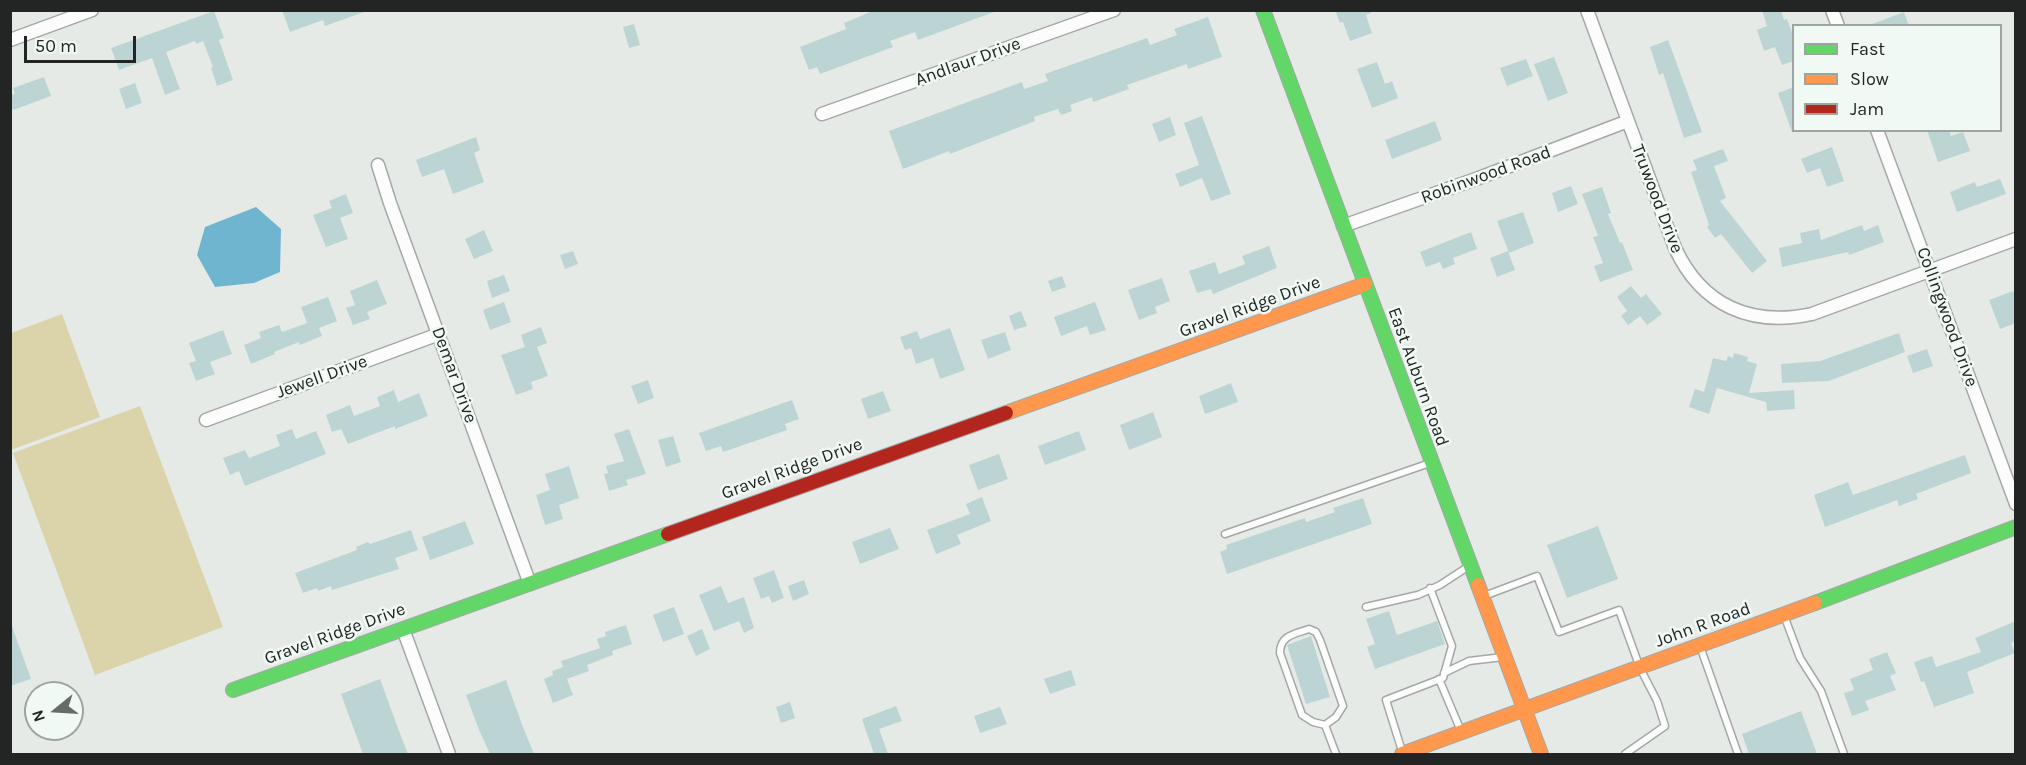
<!DOCTYPE html>
<html>
<head>
<meta charset="utf-8">
<style>
	body { margin:0 }
	#map { position:relative; width:2026px; height:765px; overflow:hidden; background:#e5eae7; font-family:Karla,sans-serif }
	canvas { display:block }
	.frame { position:absolute; inset:0; border:12px solid #222523; pointer-events:none }
	.legend { position:absolute; left:1792px; top:24px; width:210px; height:108px; box-sizing:border-box; background:#f0f9f4; border:2px solid #9ea4a0; margin:0; padding:8px 10px; list-style:none; font-size:18px; color:#222523 }
	.legend li { display:flex; align-items:center; gap:12px; height:30px }
	.legend b { width:30px; border:2px solid #9ea4a0 }
	.north { position:absolute; left:24px; top:681px; width:60px; height:60px; box-sizing:border-box; background:#f0f9f4; border:2px solid #9ea4a0; border-radius:50%; rotate:252deg; font-size:16px; font-weight:700; line-height:24px; text-align:center; color:#222523 }
	.north::after { content:''; display:block; margin:auto; width:21px; height:27px; background:#666a68; clip-path:polygon(50% 0,100% 100%,50% 72%,0 100%) }
	.scale { position:absolute; left:24px; top:36px; width:112px; height:27px; box-sizing:border-box; border:3px solid #222523; border-top:0; padding-left:8px; font-size:18px; line-height:21px; white-space:nowrap; color:#222523; -webkit-text-stroke:4px #f0f9f4; paint-order:stroke }
</style>
</head>
<body>
<div id="map">
<canvas width="2026" height="765"></canvas>
<div class="frame"></div>
<ul class="legend">
<li><b style="height:8px;background:#63d668"></b>Fast</li>
<li><b style="height:8px;background:#ff974d"></b>Slow</li>
<li><b style="height:8px;background:#b3261e"></b>Jam</li>
</ul>
<div class="north">N</div>
<div class="scale">50 m</div>
</div>
<script>
const ctx = document.querySelector('canvas').getContext('2d');
ctx.lineJoin = 'round';
function fillPath(path, color) {
  ctx.fillStyle = color;
  ctx.fill(path, 'evenodd');
}
function trace(path, color, width, dash) {
  ctx.strokeStyle = color;
  ctx.lineWidth = width;
  ctx.lineCap = dash ? 'butt' : 'round';
  ctx.setLineDash(dash || []);
  ctx.stroke(path);
}
function drawText(font, color, halo, rows, align = 'center') {
  ctx.font = font + ' Karla,sans-serif';
  ctx.lineWidth = 5;
  ctx.setLineDash([]);
  ctx.textBaseline = 'middle';
  ctx.strokeStyle = halo;
  ctx.fillStyle = color;
  for (const [text, x, y, turn = 0] of rows) {
    ctx.save();
    ctx.translate(x, y);
    ctx.rotate((+turn || 0) * Math.PI / 180);
    ctx.textAlign = isNaN(turn) ? turn : align;
    if (halo) ctx.strokeText(text, 0, 0);
    ctx.fillText(text, 0, 0);
    ctx.restore();
  }
}
fillPath(new Path2D(`
	M62,314L100,417L11,450V333Z
	M140,406L223,627L95,675L13,453Z`), '#dbd4aa');
fillPath(new Path2D(`
	M256,207L281,229L280,272L254,283L215,287L197,255L205,227Z`), '#6fb5d0');
fillPath(new Path2D(`
	M282,10H363L364,12L325,26L323,20L290,32Z
	M875,10H994V12L918,40L915,32L890,41L893,47L820,74L817,67L809,70L800,47L846,29L844,23Z
	M1335,10H1371V13L1366,15L1372,33L1350,41L1343,22L1340,23Z
	M1762,10H1781L1784,20L1787,19L1794,38V61L1782,65L1775,47L1764,51L1757,30L1767,26Z
	M214,11L224,38L219,40L233,80L217,86L211,68L213,67L203,41L196,44L195,41L166,52L180,89L165,95L152,58L119,70L111,48Z
	M1904,12L1909,26H1872V24Z
	M1208,17L1222,57L1188,69L1187,64L1127,85L1129,89L1093,102L1092,97L1070,105L1072,111L1061,115L1058,109L1034,117L1035,121L950,154L949,151L903,169L889,131L1022,82L1024,89L1048,81L1045,74L1147,38L1150,45L1177,35L1174,29Z
	M634,24L640,45L629,48L623,27Z
	M1668,40L1702,132L1684,138L1663,73L1659,75L1650,47Z
	M1554,57L1568,93L1548,101L1534,64Z
	M1526,59L1533,76L1507,86L1500,68Z
	M1377,62L1385,84L1392,81L1398,98L1372,108L1357,69Z
	M44,77L51,96L13,110L10,101V95L15,94L13,88Z
	M135,83L142,103L126,109L119,89Z
	M1794,87V132H1792L1778,93Z
	M1202,116L1231,194L1211,201L1202,178L1180,187L1175,174L1199,165L1184,123Z
	M1170,117L1176,135L1159,142L1152,124Z
	M1435,121L1442,140L1392,159L1385,140Z
	M1927,130H1949L1951,136L1963,132L1970,151L1938,162Z
	M476,137L480,150L474,153L484,182L453,194L444,169L422,177L416,160Z
	M1832,147L1844,181L1827,187L1820,168L1807,173L1801,159Z
	M1723,149L1728,161L1714,166L1726,198L1720,201L1767,261L1752,273L1721,234L1715,238L1707,227L1709,225L1691,172L1697,170L1693,160Z
	M2000,179L2006,194L1957,212L1950,192L1975,182L1977,187Z
	M1571,186L1578,204L1558,212L1552,193Z
	M1602,187L1611,213L1608,214L1620,243L1622,242L1633,270L1600,282L1594,266L1603,263L1593,237L1598,236L1582,194Z
	M346,194L353,213L340,218L348,239L326,247L313,215L332,208L329,201Z
	M1523,212L1534,243L1509,253L1497,221Z
	M1862,225L1864,231L1878,225L1884,242L1849,255L1848,252L1782,267L1779,248L1802,243L1800,233L1819,229L1821,240Z
	M484,230L493,251L474,259L465,239Z
	M1471,232L1477,249L1453,258L1455,264L1443,269L1440,262L1426,267L1420,252Z
	M1269,246L1277,268L1213,294L1211,289L1197,293L1189,271L1215,262L1219,274L1245,264L1242,256Z
	M573,251L578,264L565,269L560,255Z
	M1508,251L1515,270L1497,277L1490,258Z
	M504,275L510,291L492,298L487,281Z
	M1062,276L1066,287L1052,292L1048,281Z
	M1162,278L1170,301L1155,307L1157,313L1139,320L1128,290Z
	M377,280L387,304L367,312L370,319L353,325L346,308L355,305L350,291Z
	M1631,286L1641,298L1646,294L1662,314L1647,325L1640,316L1628,325L1621,316L1627,311L1617,297Z
	M2013,291L2016,298V323L2000,329L1989,300Z
	M328,297L337,321L319,328L322,336L300,345L299,342L274,352L275,354L251,364L244,345L261,338L259,332L279,325L282,332L307,323L301,307Z
	M504,302L511,322L490,330L483,310Z
	M1095,302L1106,330L1090,335L1087,326L1061,336L1054,317Z
	M1021,311L1027,326L1014,330L1009,316Z
	M541,327L547,343L537,347L548,376L531,382L533,389L516,395L501,355L525,347L521,335Z
	M950,328L965,370L940,379L933,358L916,364L911,348L905,350L900,337L917,331L920,339Z
	M223,330L232,354L210,362L215,374L196,381L189,363L196,361L189,343Z
	M1005,332L1011,350L988,359L981,340Z
	M1899,333L1905,352L1829,381L1782,383L1781,364L1820,361Z
	M1927,349L1933,366L1913,373L1907,356Z
	M1734,353L1748,357L1747,361L1757,364L1749,393L1794,390L1795,409L1767,411L1766,402L1717,388L1709,414L1689,407L1695,389L1704,392L1713,358L1726,361L1728,356L1733,358Z
	M648,380L654,398L638,404L631,386Z
	M1231,383L1238,402L1205,414L1199,396Z
	M394,390L398,402L419,393L428,416L395,429V426L348,444L341,429L332,432L326,415L350,405L354,416L380,406L377,397Z
	M883,391L891,411L868,419L861,399Z
	M792,400L799,419L785,424L787,430L723,452L721,446L706,451L699,433Z
	M1153,412L1162,437L1129,450L1120,425Z
	M292,429L296,439L316,431L326,454L245,486L239,471L230,475L223,458L245,450L249,458L280,446L276,435Z
	M629,429L646,474L626,480L628,485L609,491L604,474L608,473L606,466L624,461L614,434Z
	M1079,431L1086,450L1045,465L1038,446Z
	M673,436L681,462L666,467L658,440Z
	M999,454L1008,479L978,490L969,465Z
	M1965,455L1971,473L1916,494L1918,499L1899,506L1897,500L1825,527L1814,495L1848,482L1853,495Z
	M569,466L579,498L559,505L563,519L545,525L536,495L550,490L545,474Z
	M982,497L991,521L957,535L961,544L936,554L927,530L970,514L966,504Z
	M1363,498L1372,524L1227,574L1220,552L1227,549L1226,545L1305,518L1306,522L1335,512L1333,508Z
	M465,521L474,544L430,560L422,537Z
	M1598,526L1618,579L1567,598L1547,545Z
	M890,528L899,549L860,564L852,542Z
	M411,530L418,550L395,558L399,569L332,590L331,586L318,591L317,588L303,593L295,573L357,550L356,547L368,542L370,544Z
	M774,570L784,598L772,603L769,596L761,599L753,578Z
	M804,580L809,594L793,601L788,586Z
	M721,586L728,603L744,597L754,628L744,633L739,621L714,631L699,595Z
	M674,607L684,634L663,642L653,615Z
	M1389,611L1397,635L1437,621L1445,644L1375,669L1367,647L1375,644L1366,619Z
	M2016,621V641L2011,643L2015,653L1967,672L1974,693L1934,707L1924,681L1921,682L1914,662L1932,656L1936,667L1981,652L1975,638Z
	M626,625L632,644L612,651L613,655L587,665L589,671L567,679L573,695L553,703L544,679L553,675L552,671L563,667L561,661L600,648L597,639L606,636L605,632Z
	M12,626L31,679L10,686V627Z
	M702,629L710,649L696,656L687,636Z
	M1311,636L1330,697L1306,704L1287,645Z
	M1887,652L1896,673L1890,676L1896,690L1865,701L1869,710L1852,716L1844,693L1854,690L1850,679L1873,670L1869,659Z
	M1071,670L1076,685L1050,694L1044,679Z
	M380,679L399,731L408,754H363L341,694Z
	M506,680L523,727L534,754H490L479,730L466,695Z
	M790,702L795,718L781,723L776,707Z
	M896,706L902,721L879,729L888,754H874L862,719Z
	M1000,707L1007,724L980,733L974,716Z
	M1801,711L1817,754H1749L1742,734Z`), '#bcd5d4');
const lane = new Path2D(`
	M1225,534L1430,463
	M1484,596L1537,576L1559,632L1619,610L1640,668L1657,701L1665,726L1625,754
	M1366,607L1418,595L1440,585L1469,566
	M1785,618L1800,658L1821,691L1844,754
	M1309,629L1316,632L1320,640L1343,706L1336,717L1325,725L1313,722L1302,715L1280,653C1280,635 1295,634 1309,629Z
	M1701,649L1738,754
	M1444,673L1469,661L1503,657
	M1439,679L1461,731
	M1325,725L1336,754
	M1402,751L1386,700L1443,678L1452,646L1430,588`);
const street = new Path2D(`
	M1587,10L1675,248C1702,306 1751,327 1812,314L2016,239
	M1832,10L1838,26
	M10,40L92,10
	M822,114L1114,10
	M1877,130L2016,504
	M378,165L390,203L530,584
	M1343,226L1476,179L1628,121
	M206,420L439,334
	M403,629L449,754`);
const fast = new Path2D(`
	M1263,10L1478,585
	M1815,603L2016,527
	M233,690L668,534`);
const slow = new Path2D(`
	M1006,413L1365,284
	M1478,585L1541,754
	M1402,754L1815,603`);
const jam = new Path2D(`
	M668,534L1006,413`);
trace(lane, '#a4a8a6', 9);
trace(street, '#a4a8a6', 15);
trace(fast, '#a4a8a6', 16);
trace(slow, '#a4a8a6', 16);
trace(jam, '#a4a8a6', 16);
trace(lane, '#fbfcfb', 6);
trace(street, '#fbfcfb', 12);
trace(fast, '#63d668', 14);
trace(slow, '#ff974d', 14);
trace(jam, '#b3261e', 14);
drawText('18px', '#222523', '#f0f9f4', [
	["Andlaur Drive",968,62,-20],
	["Robinwood Road",1486,175,-20],
	["Truwood Drive",1657,199,69],
	["Gravel Ridge Drive",1250,307,-20],
	["Collingwood Drive",1947,317,70],
	["Demar Drive",454,375,70],
	["Jewell Drive",322,377,-20],
	["East Auburn Road",1418,377,70],
	["Gravel Ridge Drive",792,469,-20],
	["John R Road",1703,625,-20],
	["Gravel Ridge Drive",335,634,-20]
]);
</script>
</body>
</html>
